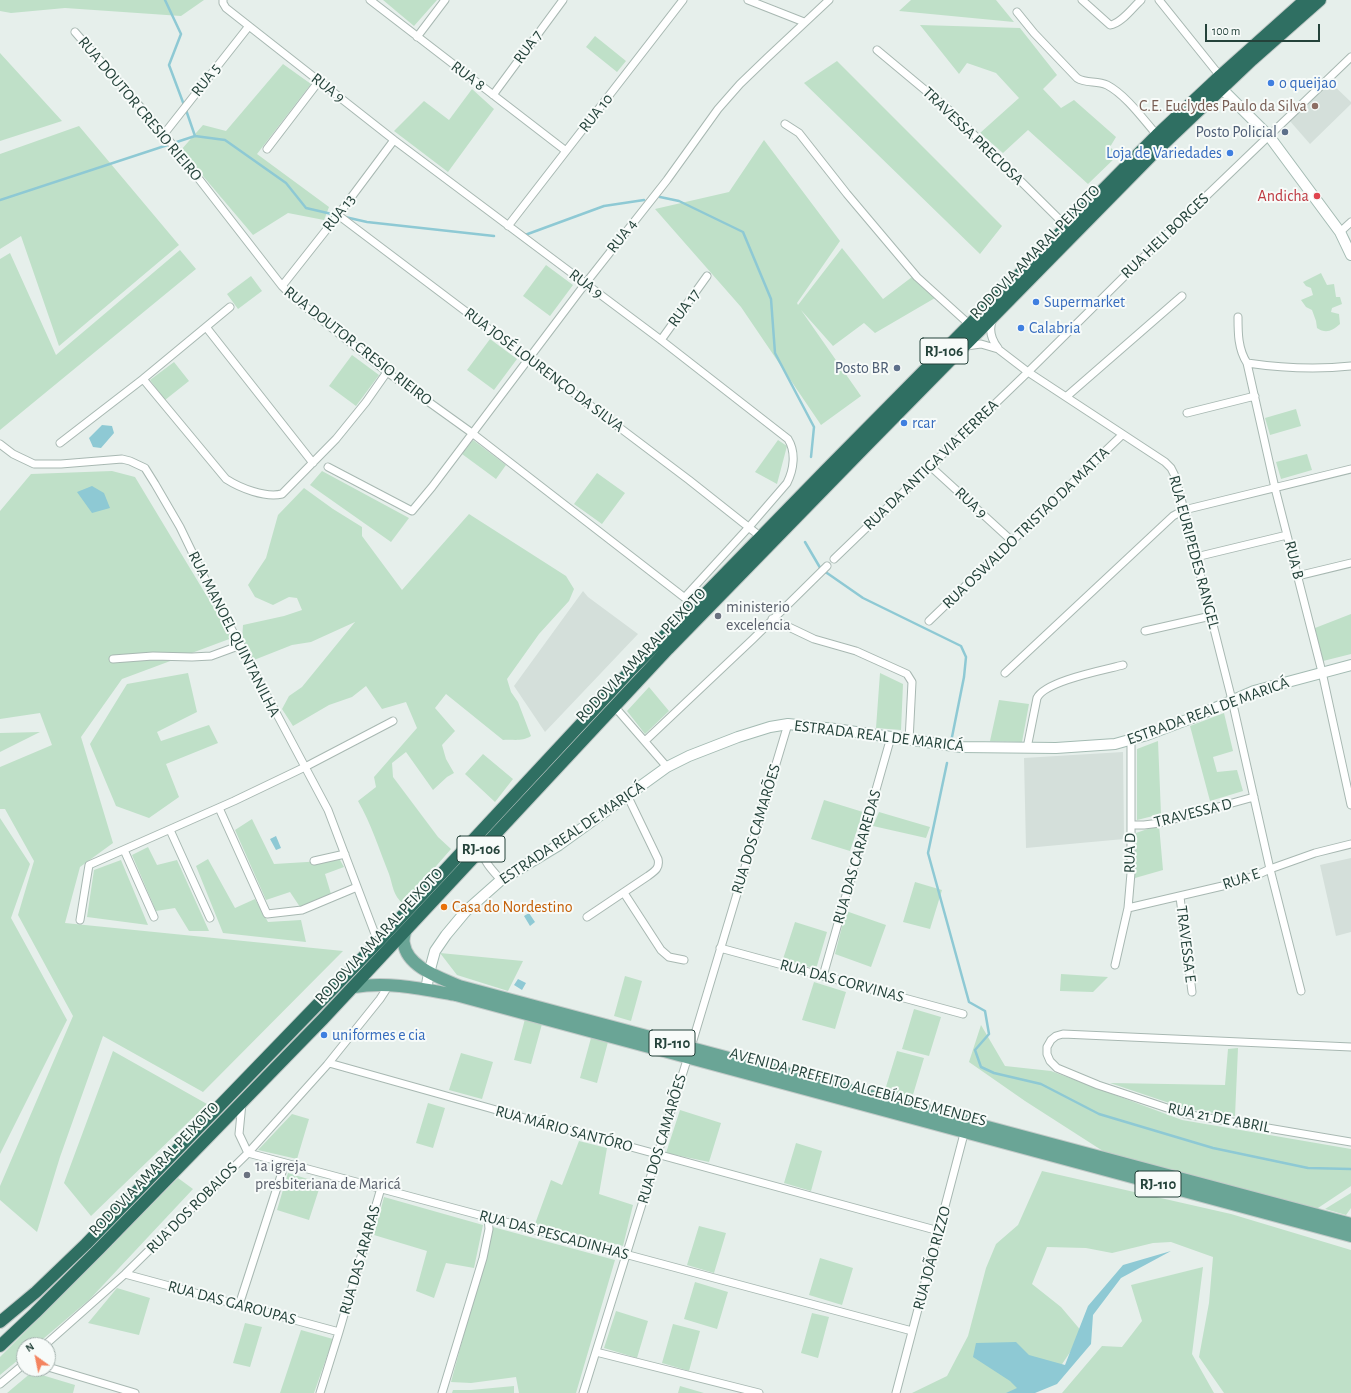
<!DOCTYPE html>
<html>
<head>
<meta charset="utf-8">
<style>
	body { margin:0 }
	#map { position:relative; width:1351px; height:1393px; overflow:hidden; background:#e6efeb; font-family:"Alegreya Sans",sans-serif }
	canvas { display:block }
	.north { position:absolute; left:16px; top:1337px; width:40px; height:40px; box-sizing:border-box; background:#f7fbf9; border:1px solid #a3b1ad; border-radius:50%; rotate:327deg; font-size:11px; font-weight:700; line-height:16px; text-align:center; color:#24423a }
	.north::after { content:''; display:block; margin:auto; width:14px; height:18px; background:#f4845f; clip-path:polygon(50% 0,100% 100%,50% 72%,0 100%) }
	.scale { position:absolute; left:1205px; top:24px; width:115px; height:18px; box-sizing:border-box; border:2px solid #24423a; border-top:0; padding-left:5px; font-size:12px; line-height:14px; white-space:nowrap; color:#24423a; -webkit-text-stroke:3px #f7fbf9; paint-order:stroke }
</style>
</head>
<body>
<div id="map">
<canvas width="1351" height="1393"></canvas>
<div class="north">N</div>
<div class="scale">100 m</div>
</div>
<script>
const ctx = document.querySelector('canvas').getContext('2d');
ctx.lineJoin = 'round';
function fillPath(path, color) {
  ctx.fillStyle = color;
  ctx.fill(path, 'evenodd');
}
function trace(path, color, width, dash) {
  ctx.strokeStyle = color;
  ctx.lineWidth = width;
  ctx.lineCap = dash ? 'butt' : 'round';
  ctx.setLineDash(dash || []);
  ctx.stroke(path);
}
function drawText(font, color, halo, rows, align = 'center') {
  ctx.font = font + ' "Alegreya Sans",sans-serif';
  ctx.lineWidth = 4;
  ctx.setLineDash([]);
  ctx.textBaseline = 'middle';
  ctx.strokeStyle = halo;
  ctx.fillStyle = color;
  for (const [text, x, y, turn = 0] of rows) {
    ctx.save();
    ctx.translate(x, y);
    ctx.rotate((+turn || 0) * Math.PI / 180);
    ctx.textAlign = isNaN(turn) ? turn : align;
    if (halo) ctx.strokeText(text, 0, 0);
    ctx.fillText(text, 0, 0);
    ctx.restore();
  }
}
fillPath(new Path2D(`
	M1329,81L1351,102V104L1310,144L1289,120Z
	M583,591L588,597L638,634L545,732L514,686Z
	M1123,752L1124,839L1026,848L1024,758Z
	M1351,858V932L1336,936L1320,865Z`), '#d4dfda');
fillPath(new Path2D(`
	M0,0H204L181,16L65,8L11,13L0,11Z
	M383,0H437L414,26Z
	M911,0H996L1014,22L899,11Z
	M920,25L1020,28L1057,75L1043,89L1061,108L1074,100L1116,137L1110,147L1118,155L1088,184L1028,130L1003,153L980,133L1019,98L996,73L967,63L959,74Z
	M595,36L626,61L617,72L586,47Z
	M0,53L62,121L0,141Z
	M837,61L1002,226L980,254L804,83Z
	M283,64L311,84L257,154L329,207L324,220L288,213L253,235L181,150L203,125L226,131Z
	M472,89L494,109L448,172L394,131L424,101L449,120Z
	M79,126L179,245L59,346L21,236L0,249V154Z
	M764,140L840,241L797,303L798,305L842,248L883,299L912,277L935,298L875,333L864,323L833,346L801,310L861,396L821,425L741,307L655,209L729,192Z
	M180,250L196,269L0,430V259L10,253L56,355Z
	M546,265L573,285L550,316L523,296Z
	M1321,273L1327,285L1334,284L1336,297H1340L1342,304L1332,308L1331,312L1339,314L1340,324C1332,331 1326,334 1317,328L1316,321L1312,310L1306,307L1301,300L1313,295L1311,288L1306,286L1303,282Z
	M251,276L262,291L238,309L227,294Z
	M490,339L517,359L494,390L467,370Z
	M352,355L379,375L356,406L329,386Z
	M174,362L189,381L165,400L150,380Z
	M1296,409L1301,426L1270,435L1265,418Z
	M473,440L506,465L496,479L462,454Z
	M778,440L787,446L777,484L755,472Z
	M1307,454L1312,470L1281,479L1276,462Z
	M112,471L135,477L232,638L122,679L81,737L113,843L80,867L65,923L343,951L203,1092L103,1036L60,1157L37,1232L0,1200V1186L73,1016L18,915L34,861L5,809H0V767L52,745L40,713L0,719V511L31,474Z
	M322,471L409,518L391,542L310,485Z
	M597,473L625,493L602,524L574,504Z
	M304,488L333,509L362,527V536L402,590L469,514L566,576L574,589L569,601L539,634L507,679L511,692L518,702L531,736C521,742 514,739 503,740L446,694L435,708L455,731L442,745L446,759L454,773L447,777L433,790L406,752L392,763L393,777L438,837L451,849L403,904C393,895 393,886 389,874C379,849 371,823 358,801L376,787L374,777L417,728L406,702L382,709L366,686L352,697L329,705L293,726L282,709L289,696L302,687L355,622L311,642L292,645L254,660L242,641L243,625L284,616L302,610L297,598L289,597L273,605L255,597L248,585L266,558L278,515Z
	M1351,614V654L1323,661L1315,628Z
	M188,673L197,712L157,732L161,741L209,725L218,743L166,764L179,797L149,818L116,806L90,744L127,684Z
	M880,673L903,684L901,730L876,728Z
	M649,687L669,711L645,734L627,711Z
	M999,700L1029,704L1022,742L990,741Z
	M1224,713L1233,751L1213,757L1217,772L1237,770L1243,791L1210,801L1190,726Z
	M40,732L0,752V733Z
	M1158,741L1161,814L1137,820V749Z
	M483,754L513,779L495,802L465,774Z
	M824,800L863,812L850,851L811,839Z
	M879,812L930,827L926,838L873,826Z
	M0,818L30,864L11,918L67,1020L0,1154Z
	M252,819L274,864L340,860L344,867L325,874L331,894L300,907L290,892L266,900L235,830Z
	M1159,825L1163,870L1135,878L1136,833Z
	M148,847L157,865L177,860L209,931H189L175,908L156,911L132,855Z
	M208,859L235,908L255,899L268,922L301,920L306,942L223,933L196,866Z
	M121,860L148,925L87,917L94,870Z
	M915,882L942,890L930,929L903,922Z
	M846,911L886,925L871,967L835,954Z
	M795,922L827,932L816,969L783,959Z
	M440,953L523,961L508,991L457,975Z
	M1061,974L1108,977L1093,992L1060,991Z
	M625,976L642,981L631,1021L614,1016Z
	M814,982L846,992L835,1029L802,1020Z
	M914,1009L941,1017L929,1056L902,1049Z
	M525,1019L542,1024L531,1064L514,1060Z
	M981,1025L1005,1066L1051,1071L1182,1120L1351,1149V1186L1315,1210L1106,1153L1025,1101L969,1062Z
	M591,1038L608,1042L597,1083L580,1078Z
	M1238,1048L1235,1116L1187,1109L1110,1083L1225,1085L1228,1049Z
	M113,1051L207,1104L91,1216L64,1183Z
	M897,1051L924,1058L912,1098L885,1090Z
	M461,1053L493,1062L482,1099L449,1090Z
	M428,1103L445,1108L433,1148L416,1143Z
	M680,1110L721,1123L709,1162L666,1153Z
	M292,1114L309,1119L297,1159L258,1150Z
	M579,1141L607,1148L599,1194L633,1205L623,1246L535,1224L551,1180L562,1185Z
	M796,1143L822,1151L811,1191L784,1183Z
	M1042,1171L1231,1214L1351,1250V1393H1224L1199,1357L1209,1303L1213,1257L1171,1242L1153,1243L1112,1253L1086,1248L1047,1247L1032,1284L1061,1307L1083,1333L1052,1379L1022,1393H912L947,1376L968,1336L986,1268L996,1244L1018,1225Z
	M288,1173L321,1183L309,1220L277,1210Z
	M178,1178L193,1189L90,1299L36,1345H24V1355L0,1375V1357Z
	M1351,1193V1208L1346,1215L1325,1209Z
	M384,1197L483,1225L474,1268L446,1263L434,1298L416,1291L427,1251L374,1235Z
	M699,1226L726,1233L714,1273L687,1265Z
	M493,1227L615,1260L576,1393H519L516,1377L471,1383L451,1382Z
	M820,1258L853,1268L842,1305L809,1295Z
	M1203,1267L1192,1354L1214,1393H1062L1102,1346L1122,1347L1142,1321L1131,1285Z
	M695,1282L728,1292L717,1329L684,1319Z
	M117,1288L150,1298L139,1335L88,1323Z
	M616,1311L648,1321L637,1358L604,1348Z
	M812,1313L829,1317L818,1358L801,1353Z
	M245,1323L262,1327L250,1367L233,1363Z
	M673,1324L700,1331L689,1371L662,1363Z
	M301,1330L333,1339L314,1393H280Z
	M32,1372L75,1385L73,1393H7Z
	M514,1386V1393H452L453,1390H471Z
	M680,1386L704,1393H678Z`), '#bfe0c8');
fillPath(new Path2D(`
	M102,425L112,426L114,433L101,448L93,447L89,438Z
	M92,486L104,493L110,508L92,513L77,492Z
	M276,836L281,848L276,850L270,839Z
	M529,913L535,922L530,926L524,916Z
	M518,979L526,983L522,990L514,985Z
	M1171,1251L1121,1278L1093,1315L1091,1344L1057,1384L1035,1393H1006L1017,1388L1010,1381L973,1357L976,1343L1016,1342L1029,1355L1065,1365L1088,1306L1123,1265Z`), '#8ec9d4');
trace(new Path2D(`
	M165,0L181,34L169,65L184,105
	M186,110L195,136L225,140L286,183L306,208L336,215
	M660,197L679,201L743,232L771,299L775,353L814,427L811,457
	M0,200L195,136
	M345,217L367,222L494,236
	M525,235L604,206L644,200
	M805,542L822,571L827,573L863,598L961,646L966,657L964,677L951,742
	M947,763L928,853L969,1002L985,1011L989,1034L975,1050L981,1067L994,1073L1041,1084L1099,1114L1213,1148L1308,1168L1351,1169`), '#8ec9d4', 2.5);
const street = new Path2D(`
	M223,0V3L226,8L394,140L661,340L788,439C796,452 794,469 787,483L749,527L685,597
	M370,0L566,151
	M748,0L804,22
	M1082,0L1110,25C1121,24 1133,7 1141,0
	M1159,0L1220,76
	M1017,12L1034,33L1077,78C1086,84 1097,80 1107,85C1126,95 1143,119 1157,135
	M75,32L164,134L282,286L293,297L387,372L472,433L694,605
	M417,37L445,0
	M877,50L949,110L1066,226
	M493,95L563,0
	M785,124L799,133L847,194L917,277L970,325
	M164,134L249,26
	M267,149L319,81
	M338,215L689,480L761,537
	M508,226L683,0
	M1340,232L1351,222
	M282,286L338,215L394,140
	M1238,317C1238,333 1238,349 1247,363L1275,488L1322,672L1351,805
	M993,319C988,330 991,339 998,348
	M206,327L313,463
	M661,340L707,276
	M966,346L981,344L998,349L1028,372L1165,462L1171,468L1175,476L1184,510L1232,700L1270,869L1301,991
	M1247,363C1281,368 1316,370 1351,366
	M143,379L226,479C240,488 265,498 282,494L336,439L366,402L387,372
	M1066,397L1182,296
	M1187,413L1255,396
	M60,443L143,379L230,307
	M0,444L13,454L34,464H61L122,459L130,461L145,468L155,484L180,527L208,585L328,810L378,942
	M930,466L1012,541
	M328,467L412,511L432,487L585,284L667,180L718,109L740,84L767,58L829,0
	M1196,557L1287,535
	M834,559L1028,372L1174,227L1351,57
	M1297,576L1351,563
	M772,619L814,639L856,651L907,674L912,682L909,741
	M929,621L1122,435
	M1145,631L1211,616
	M113,659L153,656L192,657L211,656L241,645
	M1005,673L1173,516L1184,510L1351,469
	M614,706L667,767
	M645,741L753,639L827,566
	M1027,748L1037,698C1045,681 1104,670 1123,665
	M219,808L267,914L302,910L357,887
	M1131,825H1144L1160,823L1254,797
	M170,830L210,918
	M481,849C484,862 492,870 501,880
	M124,850L154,917
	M314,861L345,854
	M624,893L661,950L669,957L684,960
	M1180,897L1192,992
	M1128,908L1231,884L1257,875L1270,869L1315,853L1351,844
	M587,917L648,876C655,871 660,868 658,859L628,797
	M80,920L89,865L234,801L305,767L393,721
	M720,948L963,1014
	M1115,965L1128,908L1131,873V739
	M823,976L891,737
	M1351,1047L1063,1034L1056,1036L1051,1040L1047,1047V1054L1050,1061L1057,1068L1098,1085L1185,1114L1351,1142
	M329,1063L532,1120L939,1231
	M242,1103L239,1134L248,1153L912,1331
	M125,1274L339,1332
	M239,1305L285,1163
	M45,1345L125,1274L248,1153L327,1065L380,999L389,985
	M596,1352L759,1393
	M48,1367L135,1393
	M0,1384L24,1364
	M320,1393L339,1332L381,1188
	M442,1393L483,1258L489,1229L488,1217
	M583,1393L691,1047L788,724
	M896,1393L965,1130`);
const secondary = new Path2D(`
	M1222,89L1269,136L1340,232L1351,255
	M426,990L429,973L435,951L446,935L466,911L501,880L559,845L667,767L689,756L738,737L770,727L788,724L835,729L961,747L1056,748L1115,744L1147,735L1192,718L1254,691L1351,665`);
const primary = new Path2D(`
	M405,932C404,936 403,941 404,944C407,967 441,978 459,986L1351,1224
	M354,987C388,981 423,989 456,995L1351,1236`);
const highway = new Path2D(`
	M0,1322L36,1292L86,1244L378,942L632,669L825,471L1157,135L1220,76L1305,0
	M0,1346L35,1313L99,1249L323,1019L668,649L865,447L1152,155L1252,60L1320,0`);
trace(street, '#a8b8b2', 9);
trace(secondary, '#a4bbb3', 12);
trace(primary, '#c2cac8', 14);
trace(highway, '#c2cac8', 14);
trace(street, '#fff', 7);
trace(secondary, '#fff', 10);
trace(primary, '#6aa596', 12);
trace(highway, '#2f6f62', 12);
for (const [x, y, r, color] of [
	[1271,83,4,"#3f7fe0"],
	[1315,106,4,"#8d6e63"],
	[1285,132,4,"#5c6f8a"],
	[1230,153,4,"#3f7fe0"],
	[1317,196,4,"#e0444e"],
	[1036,302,4,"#3f7fe0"],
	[1021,328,4,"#3f7fe0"],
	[897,368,4,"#5c6f8a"],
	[904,423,4,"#3f7fe0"],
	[718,616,4,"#6b7280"],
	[444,907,4,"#e8710a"],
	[324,1035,4,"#3f7fe0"],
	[247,1175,4,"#6b7280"]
]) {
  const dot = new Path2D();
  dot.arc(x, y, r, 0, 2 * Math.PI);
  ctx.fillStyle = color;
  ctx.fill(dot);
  trace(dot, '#f7fbf9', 1.5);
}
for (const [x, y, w] of [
	[944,351,48],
	[481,849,48],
	[672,1043,46],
	[1158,1184,46]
]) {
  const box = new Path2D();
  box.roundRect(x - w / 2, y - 13, w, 26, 3);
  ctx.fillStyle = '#f7fbf9';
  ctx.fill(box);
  trace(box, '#24423a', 1);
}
drawText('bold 15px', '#24423a', null, [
	["RJ-106",944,351],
	["RJ-106",481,849],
	["RJ-110",672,1043],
	["RJ-110",1158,1184]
]);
drawText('16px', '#24423a', '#f7fbf9', [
	["RUA 7",528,47,-54],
	["RUA 8",468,76,37],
	["RUA 5",206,80,-52],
	["RUA 9",328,88,38],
	["RUA DOUTOR CRESIO RIEIRO",140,109,50],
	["RUA 10",596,113,-52],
	["TRAVESSA PRECIOSA",973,136,44],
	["RUA 13",339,213,-52],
	["RUA 4",622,236,-52],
	["RUA HELI BORGES",1165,236,-44],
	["RODOVIA AMARAL PEIXOTO",1035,252,-46],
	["RUA 9",586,284,37],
	["RUA 17",684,308,-54],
	["RUA DOUTOR CRESIO RIEIRO",358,346,38],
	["RUA JOSÉ LOURENÇO DA SILVA",544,370,37],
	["RUA DA ANTIGA VIA FERREA",931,465,-44],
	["RUA 9",971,503,43],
	["RUA OSWALDO TRISTAO DA MATTA",1026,528,-44],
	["RUA EURIPEDES RANGEL",1194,552,75],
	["RUA B",1294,560,76],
	["RUA MANOEL QUINTANILHA",234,634,63],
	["RODOVIA AMARAL PEIXOTO",641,655,-46],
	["ESTRADA REAL DE MARICÁ",1208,711,-20],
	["ESTRADA REAL DE MARICÁ",879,736,7],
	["TRAVESSA D",1193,813,-14],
	["RUA DOS CAMARÕES",756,829,-73],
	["ESTRADA REAL DE MARICÁ",572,833,-34],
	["RUA D",1130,853,-89],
	["RUA DAS CARAREDAS",857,857,-74],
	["RUA E",1241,879,-18],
	["RODOVIA AMARAL PEIXOTO",379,936,-47],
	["TRAVESSA E",1186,944,83],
	["RUA DAS CORVINAS",842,981,15],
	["AVENIDA PREFEITO ALCEBÍADES MENDES",858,1087,15],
	["RUA 21 DE ABRIL",1219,1118,11],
	["RUA MÁRIO SANTÓRO",564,1129,15],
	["RUA DOS CAMARÕES",662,1139,-73],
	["RODOVIA AMARAL PEIXOTO",154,1169,-46],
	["RUA DOS ROBALOS",192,1208,-45],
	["RUA DAS PESCADINHAS",554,1235,15],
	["RUA JOÃO RIZZO",932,1258,-75],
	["RUA DAS ARARAS",360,1260,-74],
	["RUA DAS GAROUPAS",232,1303,15]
]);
drawText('16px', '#366cbe', '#f7fbf9', [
	["o queijao",1279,83],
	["Loja de Variedades",1222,153,"right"],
	["Supermarket",1044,302],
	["Calabria",1029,328],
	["rcar",912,423],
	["uniformes e cia",332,1035]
], 'left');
drawText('16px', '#785e54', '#f7fbf9', [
	["C.E. Euclydes Paulo da Silva",1307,106]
], 'right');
drawText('16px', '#4e5e75', '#f7fbf9', [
	["Posto Policial",1277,132],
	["Posto BR",889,368]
], 'right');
drawText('16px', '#be3a42', '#f7fbf9', [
	["Andicha",1309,196]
], 'right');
drawText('16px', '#5b616d', '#f7fbf9', [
	["ministerio",726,607],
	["excelencia",726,625],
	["1a igreja",255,1166],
	["presbiteriana de Maricá",255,1184]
], 'left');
drawText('16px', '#c56008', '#f7fbf9', [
	["Casa do Nordestino",452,907]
], 'left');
</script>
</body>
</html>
